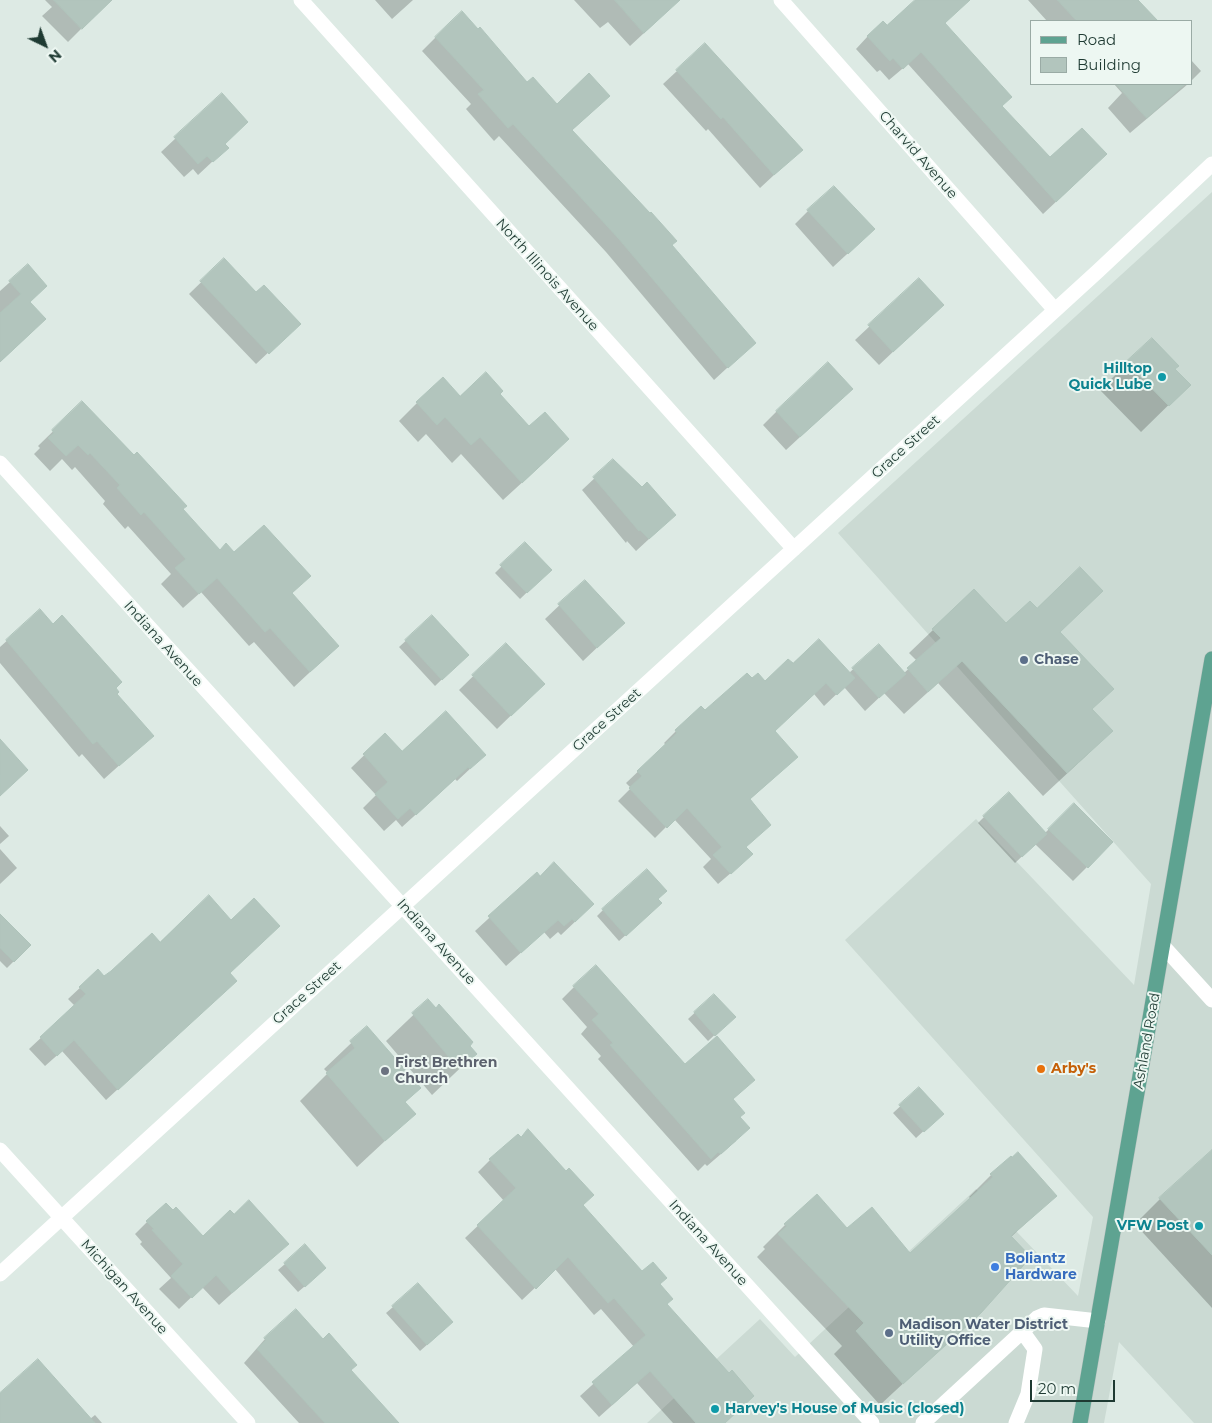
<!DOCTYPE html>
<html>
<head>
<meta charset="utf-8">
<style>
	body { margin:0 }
	#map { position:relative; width:1212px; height:1423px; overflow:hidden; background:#ddeae4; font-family:Montserrat,sans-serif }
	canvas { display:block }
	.legend { position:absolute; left:1030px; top:20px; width:162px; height:65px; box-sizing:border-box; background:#edf7f2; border:1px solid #9aaba5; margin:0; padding:6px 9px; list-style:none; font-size:15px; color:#1e3a32 }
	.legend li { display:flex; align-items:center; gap:10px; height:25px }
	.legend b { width:25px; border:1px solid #9aaba5 }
	.north { position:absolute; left:20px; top:20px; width:50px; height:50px; -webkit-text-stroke:4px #edf7f2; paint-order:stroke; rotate:138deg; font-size:14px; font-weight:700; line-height:20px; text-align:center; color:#1e3a32 }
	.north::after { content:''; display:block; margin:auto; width:18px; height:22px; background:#1e3a32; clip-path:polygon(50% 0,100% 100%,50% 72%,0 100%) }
	.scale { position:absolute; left:1030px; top:1380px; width:85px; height:22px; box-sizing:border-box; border:2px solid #1e3a32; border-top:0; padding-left:6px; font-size:15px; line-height:18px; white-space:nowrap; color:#1e3a32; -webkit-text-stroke:4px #edf7f2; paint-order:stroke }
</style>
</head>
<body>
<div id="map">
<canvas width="1212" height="1423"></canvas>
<ul class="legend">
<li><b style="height:6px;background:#5ea391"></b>Road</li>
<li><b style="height:14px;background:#b2c5bd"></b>Building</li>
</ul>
<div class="north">N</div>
<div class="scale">20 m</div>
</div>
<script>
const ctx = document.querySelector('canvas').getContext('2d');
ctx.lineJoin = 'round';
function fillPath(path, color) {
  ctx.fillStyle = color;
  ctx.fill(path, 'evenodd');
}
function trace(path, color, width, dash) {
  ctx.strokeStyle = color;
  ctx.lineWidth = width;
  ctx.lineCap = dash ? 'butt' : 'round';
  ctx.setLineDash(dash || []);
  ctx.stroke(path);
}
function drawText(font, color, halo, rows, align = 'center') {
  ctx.font = font + ' Montserrat,sans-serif';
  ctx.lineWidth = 4;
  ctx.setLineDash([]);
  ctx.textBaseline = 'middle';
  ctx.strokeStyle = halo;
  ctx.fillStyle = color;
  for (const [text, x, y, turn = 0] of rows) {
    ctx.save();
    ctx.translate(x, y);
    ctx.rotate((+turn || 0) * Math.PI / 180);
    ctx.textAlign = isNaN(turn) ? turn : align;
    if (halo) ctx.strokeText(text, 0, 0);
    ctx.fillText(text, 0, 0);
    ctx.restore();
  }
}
fillPath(new Path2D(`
	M1212,192V1423H1194L1119,1342L1104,1423H647L760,1319L795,1357L976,1189L1078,1296L1093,1217L845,940L976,819L1134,985L1151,884L838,533Z`), '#cbdad3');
fillPath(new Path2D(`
	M45,0H110L68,42L42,16L52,7Z
	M375,0H413L392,19Z
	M574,0H664L657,21L630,46L608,22L600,28Z
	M917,0H954L944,23L1001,107L1050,159L1093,167L1043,214L908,64L889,80L880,70L877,72L856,49L868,36L887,27Z
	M1028,0H1138L1156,21H1047Z
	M436,37L527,84L557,106L609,96L571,131L670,246L740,356L714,380L606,252L499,136L494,141L466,109L471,104L422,51Z
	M1191,60L1201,71L1191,81Z
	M677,71L787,163L760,188L708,129L706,131L663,84Z
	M1114,84H1188L1130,133L1108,108L1122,93Z
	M222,95L224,144L213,161L198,175L193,169L184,177L161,152Z
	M808,211L859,243L833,267L795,224Z
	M224,260L287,335L256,364L189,294Z
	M28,266V302L35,329L0,362V291Z
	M919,280L929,318L879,365L855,340Z
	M1152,339L1173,369L1189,385L1141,432L1100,390Z
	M852,389L786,450L763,425L777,411Z
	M498,394L550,457L503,500L461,454L452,463L426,434L418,442L399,421L417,403Z
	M82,403L220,552L309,576L291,594L338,646L294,687L254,642L249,646L201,592L183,608L161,584L171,574L128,526L125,529L103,504L105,501L75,467L72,470L62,459L50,471L34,454L40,448L38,446Z
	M613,461L662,527L636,551L627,541L626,543L582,490Z
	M525,543L544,576L520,599L495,573Z
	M585,581L623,623L583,661L545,619Z
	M40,611L114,688L116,694L152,736L104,779L82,754L79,757L0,663V647Z
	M432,617L467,655L435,686L399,647Z
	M1006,625L1059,632L1091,710L1088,754L1043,796L938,683L904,714L884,693L865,711L844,687L824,706L814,694L774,731L797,757L749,800L745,848L739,866L718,884L703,867L711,859L674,819L655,838L618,801L631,788L626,783L666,745L664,743L676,731L701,708L705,712L752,680L765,683L792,665L849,673L878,646L903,674L917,661L909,653L933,630Z
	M506,644L530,697L497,729L459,690Z
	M385,735L402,752L472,767L457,781L455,779L402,827L396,820L384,831L363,808L376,795L351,768Z
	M1074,804L1112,842L1073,881L1035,844L1015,863L978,823L984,817L1045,833Z
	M0,826L9,836L0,844Z
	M0,849L17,868L0,884Z
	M537,874L579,918L561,935L558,932L550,939L544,932L506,966L475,931Z
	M657,900L654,910L619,941L597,916L603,910Z
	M0,937L30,945L7,968L0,961Z
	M160,943L228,973L224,992L106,1100L62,1051L45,1066L29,1049L75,1006L68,999L98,971L104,978Z
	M574,987L685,1066L753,1080L732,1100L739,1118L736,1141L707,1166L705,1164L698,1171L598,1059L601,1056L581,1034L587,1027L562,999Z
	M714,995L734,1017L708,1041L688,1019Z
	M428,1001L475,1054L432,1095L386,1041Z
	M367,1028L420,1088L404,1103L414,1114L357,1167L300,1101L328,1073L324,1069Z
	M919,1089L942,1114L916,1138L893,1113Z
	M490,1160L582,1206L641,1273L659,1285L665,1305L724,1423H673L637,1383L599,1417L580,1396L634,1347L601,1309L594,1315L555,1269L522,1300L465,1238L504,1201L478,1172Z
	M1212,1166V1308L1135,1224L1160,1199Z
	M991,1175L1055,1196L1011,1237L980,1312L880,1405L834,1354L842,1346L757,1257L765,1249L763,1247L785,1225L847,1229L910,1254L971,1199L969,1197Z
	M147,1222L203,1238L287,1244L219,1305L202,1287L179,1309L159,1289L171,1278L140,1244L142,1242L135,1234Z
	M285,1264L318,1275L298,1292L278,1270Z
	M393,1307L445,1329L420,1351L386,1313Z
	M265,1339L350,1370L397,1423H299L244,1363Z
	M0,1395L90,1419L95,1415L102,1423H0Z`), '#0003');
const building = new Path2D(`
	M54,0H112L82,29Z
	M615,0H680L644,33Z
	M915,0H970L945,23L1012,97L1002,106L1050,157L1082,128L1107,154L1056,202L921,52L903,69L893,58L890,61L867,36L883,21L887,25Z
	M1058,0H1138L1158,21H1077Z
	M462,11L478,29L480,27L527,82L533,77L557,104L589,73L610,96L572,130L650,213L651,212L677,241L672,245L756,343L728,368L619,239L575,191L513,124L508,128L478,94L484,90L435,37Z
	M705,43L803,150L774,175L723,117L721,119L676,70Z
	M1116,84H1185L1147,118Z
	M222,93L248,122L225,144L229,148L213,162L207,156L198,164L174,137Z
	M834,186L875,229L848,254L807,210Z
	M224,258L256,292L264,285L301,324L269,354L200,281Z
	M28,264L47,286L30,302L46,319L0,362V313L21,294L9,281Z
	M919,278L944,305L893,352L868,325Z
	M1152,338L1179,366L1175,369L1191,385L1169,406L1126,362Z
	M828,362L853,389L800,437L776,411Z
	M486,372L503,391L500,394L529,426L545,412L569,439L522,483L480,437L471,445L445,417L437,425L416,402L443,377L460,396Z
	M82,401L134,455L137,452L187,506L183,509L220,550L226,543L234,552L264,525L311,576L292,593L339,646L310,672L270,628L265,632L217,578L199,594L175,568L186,559L144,512L141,515L117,488L120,485L90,453L88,455L78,445L66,456L48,438L54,433L52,430Z
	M613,459L642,487L647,482L676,515L649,539L640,530L639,531L593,477Z
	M525,542L552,570L527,593L500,565Z
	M1080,567L1103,591L1060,632L1114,689L1092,709L1113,731L1067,773L962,661L928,692L907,668L941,638L932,629L974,589L1006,623L1030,601L1037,608Z
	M585,580L625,623L597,648L558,604Z
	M40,609L53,624L62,615L122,682L116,688L119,692L117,694L154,736L119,766L97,741L93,744L6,640Z
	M432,615L469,655L442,680L405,640Z
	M819,639L855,678L837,695L826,683L775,731L798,757L750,799L771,825L746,847L753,854L731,874L713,855L722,847L687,808L667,828L629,788L642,776L637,771L677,733L675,730L701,706L705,710L747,673L752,678L758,673L765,681L788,659L793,663Z
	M506,643L545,684L511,716L472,675Z
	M879,644L906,674L879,698L852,668Z
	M446,711L486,755L470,769L468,767L416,815L410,808L398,819L375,794L388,782L363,754L385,733L402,751Z
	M0,739L28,770L0,796Z
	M1009,792L1047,834L1022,857L983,816Z
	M1074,803L1113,842L1088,868L1048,829Z
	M554,862L594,904L575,922L572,919L564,926L558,920L521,953L488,916L537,872L540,876Z
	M647,869L667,891L658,899L662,903L626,936L602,909Z
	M209,895L231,920L254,898L280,926L230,973L237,981L118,1090L74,1040L57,1056L40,1037L86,994L79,987L98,969L104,976L111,971L152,933L160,942Z
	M0,914L31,945L14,962L0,948Z
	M596,965L685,1064L717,1036L755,1080L733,1099L745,1113L740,1117L750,1128L721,1154L718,1152L711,1159L610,1045L613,1043L592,1020L599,1014L573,986Z
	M714,994L736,1017L715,1036L694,1012Z
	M428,999L436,1008L439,1004L473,1042L470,1046L477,1054L459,1069L412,1013Z
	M367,1026L421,1088L405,1102L416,1114L385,1141L326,1073L355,1048L350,1041Z
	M919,1087L944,1114L924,1132L899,1105Z
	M528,1129L566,1171L569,1168L594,1195L583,1205L642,1271L653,1262L667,1278L660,1284L673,1299L667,1304L729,1373L732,1370L754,1396L725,1423H696L650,1371L612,1405L592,1382L646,1335L614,1298L608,1303L568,1257L536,1289L477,1225L516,1188L489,1159L518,1134L521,1137Z
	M1212,1150V1255L1159,1198Z
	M1018,1152L1057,1196L1011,1236L1031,1257L981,1313L903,1384L856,1331L864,1323L778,1234L787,1226L784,1224L817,1194L847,1228L872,1207L910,1253L993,1177L990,1174L1011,1156L1012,1157Z
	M249,1200L289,1244L232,1293L216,1275L192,1298L171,1276L183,1264L152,1230L154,1229L146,1221L166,1203L173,1210L176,1207L203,1236L230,1210L234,1214Z
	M305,1244L326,1268L305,1287L284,1263Z
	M418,1283L453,1322L427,1345L392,1306Z
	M296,1309L323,1339L329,1333L357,1365L351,1370L399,1423H325L257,1349L266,1340L264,1338Z
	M38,1359L95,1423H0V1393Z`);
fillPath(building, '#b2c5bd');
trace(building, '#afc4bb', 1);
const major = new Path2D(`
	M1080,1423L1212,659`);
trace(major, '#bcc4c2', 16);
trace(new Path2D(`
	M301,0L794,549
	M781,0L1055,310
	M0,463C289,784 581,1103 872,1423
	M1163,946L1212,1000
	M0,1150L248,1423
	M0,1274L1098,271L1212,164
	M923,1423L1037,1318L1044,1315L1098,1321
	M1016,1423L1028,1394L1035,1349L1022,1331`), '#fff', 15);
trace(major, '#5ea391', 15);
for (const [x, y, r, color] of [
	[1162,377,5,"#0f9aa8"],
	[1024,660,5,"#5c6f8a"],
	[1041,1069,5,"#e8710a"],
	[385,1071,5,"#6b7280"],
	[1199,1226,5,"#0f9aa8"],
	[995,1267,5,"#3f7fe0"],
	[889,1333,5,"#5c6f8a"],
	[715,1409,5,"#0f9aa8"]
]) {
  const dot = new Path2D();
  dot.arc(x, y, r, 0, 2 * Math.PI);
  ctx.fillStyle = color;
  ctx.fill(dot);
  trace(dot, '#edf7f2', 2);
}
drawText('14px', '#1e3a32', '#edf7f2', [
	["Charvid Avenue",918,155,49],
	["North Illinois Avenue",547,275,48],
	["Grace Street",906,447,-42],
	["Indiana Avenue",163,644,48],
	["Grace Street",607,720,-42],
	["Indiana Avenue",436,942,48],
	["Grace Street",307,993,-42],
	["Ashland Road",1147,1041,-80],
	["Indiana Avenue",708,1243,48],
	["Michigan Avenue",124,1287,48]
]);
drawText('bold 14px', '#0d838f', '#edf7f2', [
	["Hilltop",1152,369],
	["Quick Lube",1152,385],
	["VFW Post",1189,1226],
	["Harvey's House of Music (closed)",725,1409,"left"]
], 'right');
drawText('bold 14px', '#4e5e75', '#edf7f2', [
	["Chase",1034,660],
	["Madison Water District",899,1325],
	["Utility Office",899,1341]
], 'left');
drawText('bold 14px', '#5b616d', '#edf7f2', [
	["First Brethren",395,1063],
	["Church",395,1079]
], 'left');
drawText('bold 14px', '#c56008', '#edf7f2', [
	["Arby's",1051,1069]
], 'left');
drawText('bold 14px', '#366cbe', '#edf7f2', [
	["Boliantz",1005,1259],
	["Hardware",1005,1275]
], 'left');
</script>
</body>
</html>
